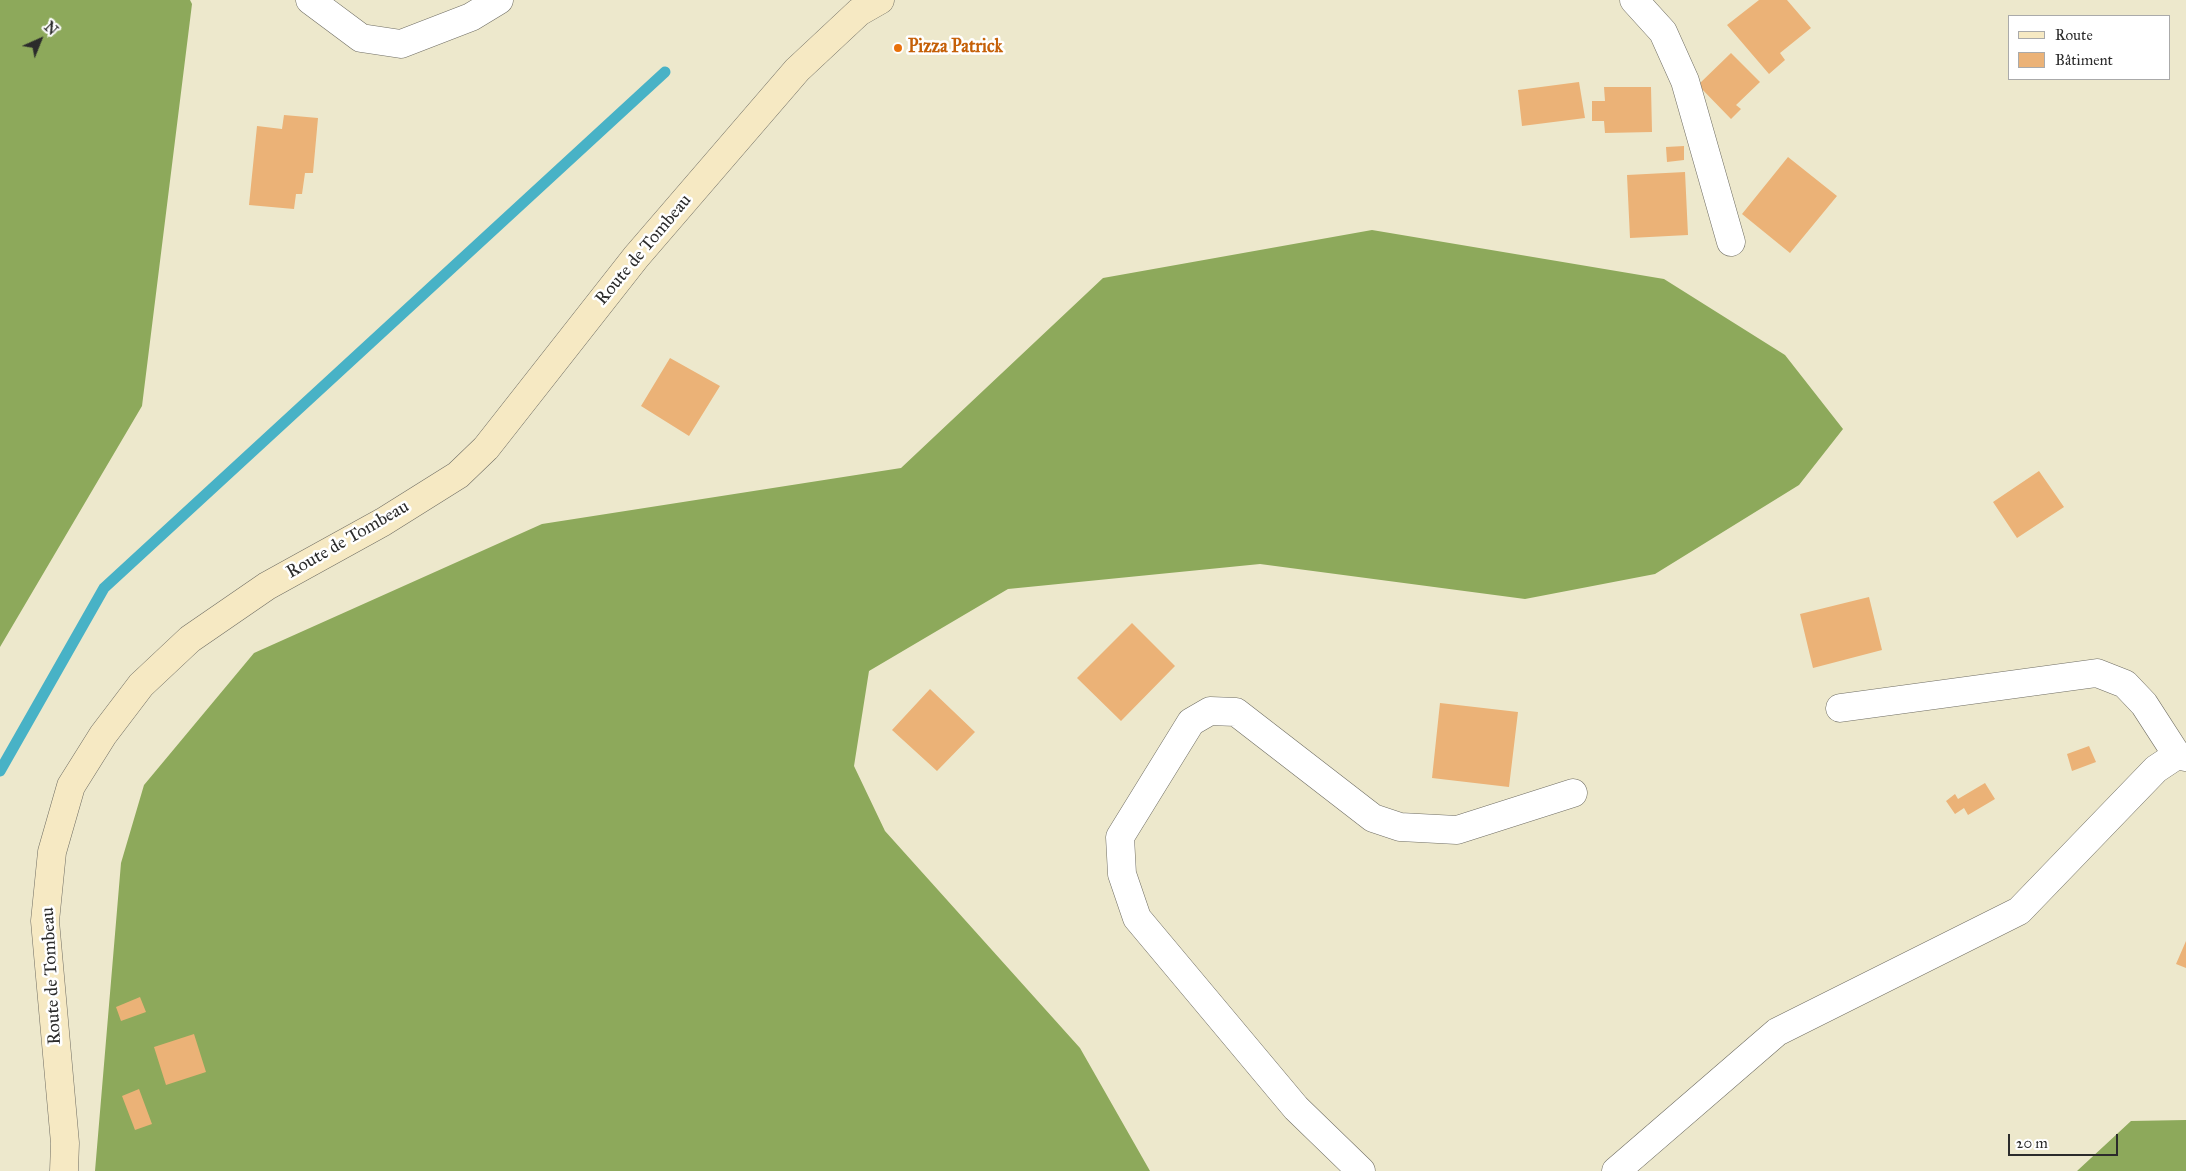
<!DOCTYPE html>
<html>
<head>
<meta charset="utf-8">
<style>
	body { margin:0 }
	#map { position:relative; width:2186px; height:1171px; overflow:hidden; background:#ede8cc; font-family:"IM FELL Great Primer",serif }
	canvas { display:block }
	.legend { position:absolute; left:2008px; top:15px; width:162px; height:65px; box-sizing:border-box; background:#fff; border:1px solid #aaa; margin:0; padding:6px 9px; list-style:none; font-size:15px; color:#2b2b2b }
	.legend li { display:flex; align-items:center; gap:10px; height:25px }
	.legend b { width:25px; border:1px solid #aaa }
	.north { position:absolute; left:15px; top:15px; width:50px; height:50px; -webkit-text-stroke:4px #fff; paint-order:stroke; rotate:44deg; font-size:14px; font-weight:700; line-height:20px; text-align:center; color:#2b2b2b }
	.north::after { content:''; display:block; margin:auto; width:18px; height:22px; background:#2b2b2b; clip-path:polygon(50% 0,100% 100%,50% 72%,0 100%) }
	.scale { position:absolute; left:2008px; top:1134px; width:110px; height:22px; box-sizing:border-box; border:2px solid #2b2b2b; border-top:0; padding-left:6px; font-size:15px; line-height:18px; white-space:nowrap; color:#2b2b2b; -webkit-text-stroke:4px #fff; paint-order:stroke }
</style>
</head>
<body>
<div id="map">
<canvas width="2186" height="1171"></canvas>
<ul class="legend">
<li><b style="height:6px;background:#f6e9c3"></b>Route</li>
<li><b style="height:14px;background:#ebb277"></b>Bâtiment</li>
</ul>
<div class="north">N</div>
<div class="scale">20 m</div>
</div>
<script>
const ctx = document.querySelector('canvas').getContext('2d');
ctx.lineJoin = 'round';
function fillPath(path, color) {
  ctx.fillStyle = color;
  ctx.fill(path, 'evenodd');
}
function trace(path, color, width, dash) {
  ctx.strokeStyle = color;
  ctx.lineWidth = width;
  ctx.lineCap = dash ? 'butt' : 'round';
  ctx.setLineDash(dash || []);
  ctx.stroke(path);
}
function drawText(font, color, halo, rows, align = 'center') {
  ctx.font = font + ' "IM FELL Great Primer",serif';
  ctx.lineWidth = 5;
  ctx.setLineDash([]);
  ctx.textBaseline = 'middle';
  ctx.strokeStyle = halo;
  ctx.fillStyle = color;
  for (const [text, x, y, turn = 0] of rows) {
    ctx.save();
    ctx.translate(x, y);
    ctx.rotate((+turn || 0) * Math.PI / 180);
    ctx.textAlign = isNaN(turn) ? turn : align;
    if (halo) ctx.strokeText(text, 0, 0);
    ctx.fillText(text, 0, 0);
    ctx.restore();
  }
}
fillPath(new Path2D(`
	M0,0H190L192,4L142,406L0,647Z
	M1372,230L1664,279L1785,355L1843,429L1799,485L1655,574L1525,599L1260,564L1008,589L869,671L854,766L885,831L1080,1048L1150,1171H95L121,863L144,785L254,653L542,524L901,468L1103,278Z
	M2186,1120V1171H2077L2131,1121Z`), '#8da95b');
trace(new Path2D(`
	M0,771L104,588L665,72`), '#48b2c6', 11);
fillPath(new Path2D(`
	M1759,0H1787L1811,28L1780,53L1785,60L1769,74L1727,25Z
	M1731,53L1760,82L1736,105L1741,109L1731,119L1698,85Z
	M1579,82L1585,118L1522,126L1518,90Z
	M1604,87H1651L1652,132L1605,133L1604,121H1592V101H1605Z
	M284,115L318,118L313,173H305L302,194H296L294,209L249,205L257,126L282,129Z
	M1684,146V160L1667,162L1666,147Z
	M1788,157L1837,196L1790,253L1742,214Z
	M1685,172L1688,235L1630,238L1627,175Z
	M670,358L720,386L689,436L641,406Z
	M2039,471L2064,507L2017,538L1993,502Z
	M1869,597L1882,650L1813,668L1800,614Z
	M1132,623L1175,666L1121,721L1077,678Z
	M930,689L975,732L937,771L892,730Z
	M1440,703L1518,712L1509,787L1432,778Z
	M2089,746L2096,762L2072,771L2067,754Z
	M1985,783L1995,799L1968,815L1964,808L1955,814L1946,801L1955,794L1958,799Z
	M2186,941V968L2176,964Z
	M140,997L146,1012L121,1021L116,1007Z
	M194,1034L206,1072L166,1085L154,1047Z
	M139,1089L152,1124L135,1130L122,1096Z`), '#ebb277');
const minor = new Path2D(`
	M310,0L361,38L401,44L471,17L499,0
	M1634,0L1663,32L1685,81L1731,242
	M1840,708L2097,673L2125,684L2144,704L2177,755L2186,757
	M1361,1171L1296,1108L1137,918L1122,874L1120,837L1191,722L1210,711L1236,712L1373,818L1400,827L1457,830L1573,793
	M1616,1171L1777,1032L2019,911L2156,769L2177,755`);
const secondary = new Path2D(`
	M64,1171L65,1143L45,921L52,852L71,786L103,735L141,685L190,639L267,586L383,522L458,475L486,448L636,257L797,70L859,12L880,0`);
trace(minor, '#6f6d63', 29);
trace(secondary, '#6f6d63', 29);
trace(minor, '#fff', 28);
trace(secondary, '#f6e9c3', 28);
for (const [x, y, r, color] of [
	[898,48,5,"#e8710a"]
]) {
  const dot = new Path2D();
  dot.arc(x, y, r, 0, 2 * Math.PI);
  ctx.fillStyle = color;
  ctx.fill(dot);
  trace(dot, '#fff', 2);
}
drawText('bold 18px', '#c56008', '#fff', [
	["Pizza Patrick",908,48]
], 'left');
drawText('18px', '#2b2b2b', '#fff', [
	["Route de Tombeau",644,250,-50],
	["Route de Tombeau",348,540,-30],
	["Route de Tombeau",52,976,-93]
]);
</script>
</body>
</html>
